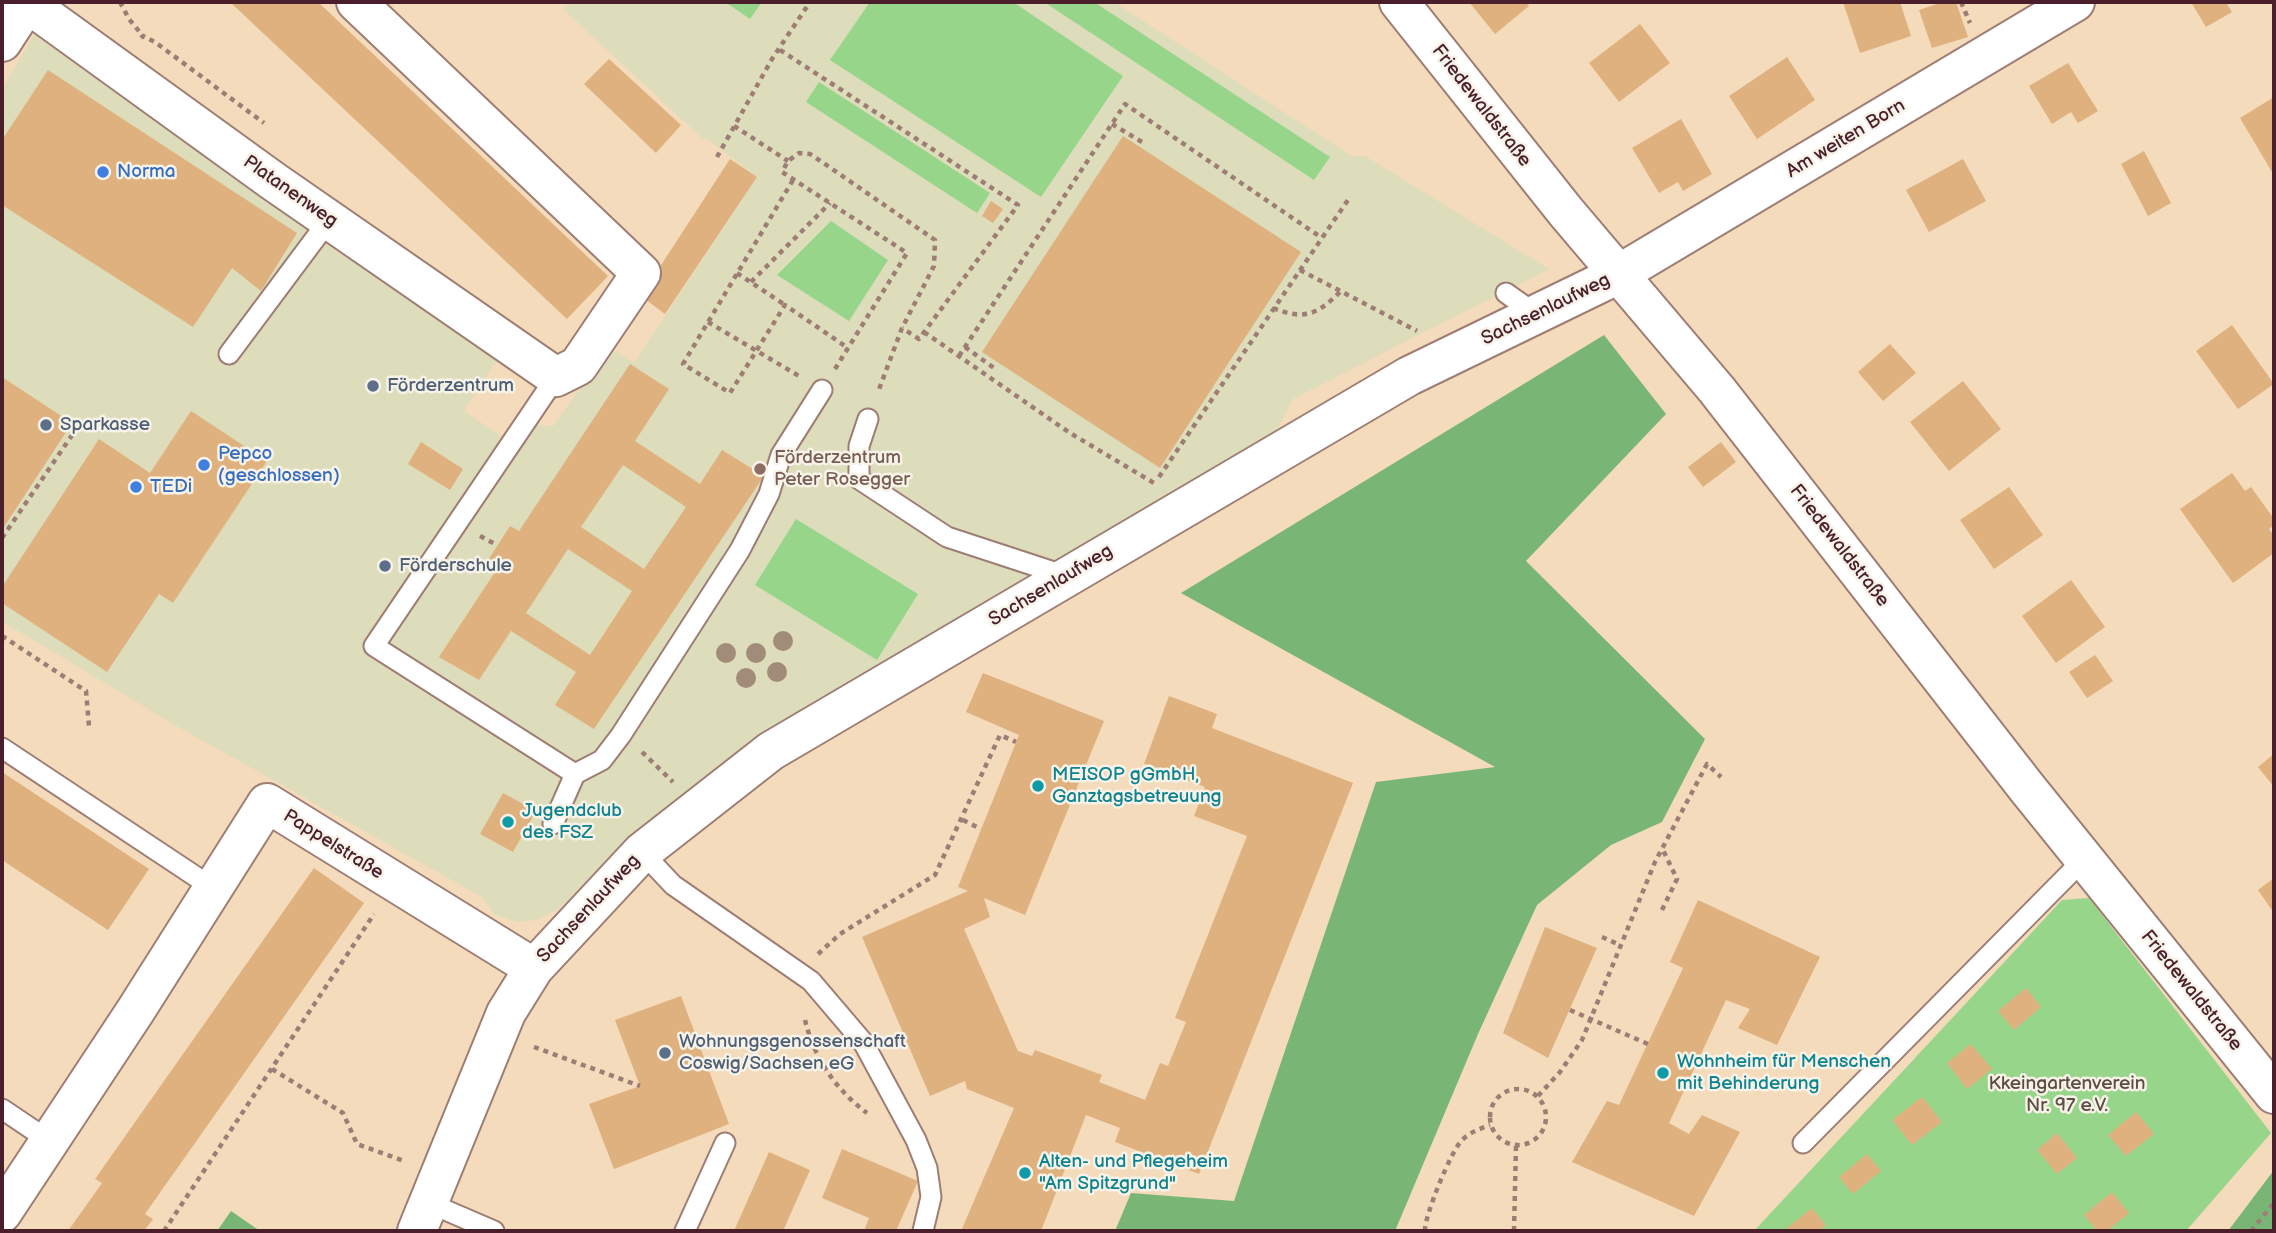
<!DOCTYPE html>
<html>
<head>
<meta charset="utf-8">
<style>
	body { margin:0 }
	#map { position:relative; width:2276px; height:1233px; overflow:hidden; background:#f3dbbc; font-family:"Balsamiq Sans",sans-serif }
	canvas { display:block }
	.frame { position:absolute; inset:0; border:4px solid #4a1f2b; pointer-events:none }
</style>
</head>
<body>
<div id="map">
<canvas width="2276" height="1233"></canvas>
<div class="frame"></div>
</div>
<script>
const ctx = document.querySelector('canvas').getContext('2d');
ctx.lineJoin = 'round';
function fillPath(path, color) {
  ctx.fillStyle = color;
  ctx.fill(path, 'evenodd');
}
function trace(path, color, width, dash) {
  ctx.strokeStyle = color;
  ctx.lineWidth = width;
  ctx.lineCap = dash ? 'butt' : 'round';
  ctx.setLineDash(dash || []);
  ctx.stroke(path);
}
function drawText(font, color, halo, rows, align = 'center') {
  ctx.font = font + ' "Balsamiq Sans",sans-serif';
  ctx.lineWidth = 5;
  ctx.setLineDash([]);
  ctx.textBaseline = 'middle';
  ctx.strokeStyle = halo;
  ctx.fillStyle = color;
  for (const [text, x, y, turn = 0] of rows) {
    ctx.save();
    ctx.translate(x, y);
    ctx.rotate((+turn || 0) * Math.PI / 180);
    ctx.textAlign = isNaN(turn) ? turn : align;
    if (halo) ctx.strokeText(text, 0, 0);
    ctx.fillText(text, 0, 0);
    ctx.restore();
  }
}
fillPath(new Path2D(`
	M569,2H1114L1353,157L1365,156L1549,269L1293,399L1277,430L1198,480L1077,548L822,710L637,836L557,910L537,920L519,922L495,915L482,897L173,724L2,621V89L35,33L366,259L497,360L464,411L519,448L535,425L553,426L610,348L634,363L757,177L707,139H703L563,9Z`), '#ddb');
fillPath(new Path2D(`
	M725,2H762L750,19Z
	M870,2H1013L1123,76L1041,197L830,60Z
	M1044,2H1094L1330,157L1314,180Z
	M819,82L990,193L977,213L806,102Z
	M831,221L888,260L849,321L777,275Z
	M796,519L918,594L877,660L755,585Z
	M2089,898L2271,1133L2186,1231H1754L2062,900Z`), '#97d58a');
fillPath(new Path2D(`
	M1604,335L1666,414L1526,561L1705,739L1662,822L1611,845L1537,905L1478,1034L1395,1231H1115L1131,1193L1234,1201L1376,782L1495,767L1181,593Z
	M2274,1170V1231H2228Z
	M231,1211L260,1231H217Z`), '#79b676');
fillPath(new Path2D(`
	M230,2H318L608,276L567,319Z
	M1469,2H1526L1529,6L1495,34Z
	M1843,2H1900L1911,36L1860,53Z
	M1943,2H1956L1968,37L1932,48L1919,10Z
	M2191,2H2226L2232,12L2206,27Z
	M1640,24L1670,63L1619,102L1589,63Z
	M1787,57L1815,100L1757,139L1729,96Z
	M609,59L681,125L656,153L584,84Z
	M2068,63L2098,111L2078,123L2071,112L2052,124L2029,86Z
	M48,70L297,233L261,291L232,268L193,327L2,205V140Z
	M2274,97V170L2272,172L2240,118Z
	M1681,119L1712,174L1683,191L1678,182L1659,193L1632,148Z
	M1123,136L1301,252L1160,468L982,352Z
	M2144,151L2171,203L2148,216L2121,164Z
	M730,159L757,177L665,314L641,296Z
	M1963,159L1986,201L1929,232L1906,190Z
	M991,201L1003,209L993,223L982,216Z
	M2232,325L2274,384L2238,409L2196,351Z
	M1890,344L1916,373L1883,401L1858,372Z
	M630,364L669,389L635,441L700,484L722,450L764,476L594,729L555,705L576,672L511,631L479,680L439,657L495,572L485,565L510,526L519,531ZM623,465L686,507L644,569L581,527ZM568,549L632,591L590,655L526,613Z
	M2,377L72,423L2,530Z
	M1963,381L2001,429L1949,471L1910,422Z
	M191,411L267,461L173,603L159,594L107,672L2,603V587L99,439L150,473Z
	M421,442L463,469L450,490L408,464Z
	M1721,442L1736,462L1703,487L1688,467Z
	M2232,473L2245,491L2251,487L2274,519V525L2269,529L2274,536V553L2233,583L2180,509Z
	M2009,487L2043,535L1994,569L1960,520Z
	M2071,580L2105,627L2056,663L2022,616Z
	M2095,655L2113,681L2087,698L2069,672Z
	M983,673L1104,721L1025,915L984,898L990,917L964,929L1018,1051L1032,1056L1035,1050L1102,1075L1099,1082L1145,1100L1160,1063L1168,1066L1186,1022L1175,1018L1247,836L1194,816L1205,787L1144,764L1169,696L1217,714L1212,728L1353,783L1199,1174L1115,1142L1120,1128L1086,1115L1041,1231H961L1014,1108L967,1089L965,1081L930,1096L862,937L968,891L958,887L1019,735L966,712Z
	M2274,754V787L2258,767Z
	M2,772L149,869L108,930L2,860Z
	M503,793L536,811L513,852L480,834Z
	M314,868L364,903L145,1214L153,1219L144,1231H68L102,1183L95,1179Z
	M2274,878V913L2258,890Z
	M1698,900L1820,957L1777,1045L1738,1028L1750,1009L1726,1000L1669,1123L1689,1134L1702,1115L1740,1132L1694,1216L1572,1162L1607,1101L1619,1105L1683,968L1670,962Z
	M1545,927L1597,948L1548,1058L1503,1033Z
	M2026,988L2041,1007L2014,1030L1998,1011Z
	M681,996L729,1124L614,1169L589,1104L640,1086L615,1020Z
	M1971,1044L1992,1069L1967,1089L1947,1063Z
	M1922,1097L1942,1122L1912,1145L1892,1120Z
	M2136,1112L2154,1134L2126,1156L2108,1135Z
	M2057,1133L2077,1158L2057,1174L2037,1150Z
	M842,1149L918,1181L896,1231H864L869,1218L822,1198Z
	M769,1152L810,1170L783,1231H734Z
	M1867,1154L1881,1171L1853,1194L1839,1177Z
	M2112,1192L2129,1213L2107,1231H2097L2084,1215Z
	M1812,1208L1826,1225L1819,1231H1783Z`), '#dfb17e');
const service = new Path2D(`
	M1506,293L1537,315
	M229,354L329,220
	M868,419L859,446V479L947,537L1066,576
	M2,748L213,888
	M575,774L602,760L621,735L740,550L769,494L781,455L822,390
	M553,824L575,774L374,646L556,377
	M642,852L673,885L811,981L863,1042L916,1140L927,1168L931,1197L923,1231
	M2,1109L51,1142
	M1803,1143L2084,859
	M429,1203L494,1231
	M685,1231L725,1143`);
const minor = new Path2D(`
	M1399,2L1566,212L1717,390L2027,788L2274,1094
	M27,3L273,181L556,377L578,366L641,273L356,2
	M534,968L642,852L771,751L1409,376L1617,275L2075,2
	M2,1213L136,1010L267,803L534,968L506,1013L417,1231`);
const tertiary = new Path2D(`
	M2,42L28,2`);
trace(service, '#9e7d74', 23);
trace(minor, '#9e7d74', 42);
trace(tertiary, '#9e7d74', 42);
trace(new Path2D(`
	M120,2L129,19L143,36
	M1961,2L1970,23
	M141,38L143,36L155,42L264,123
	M780,50L1018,205L919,339L902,328
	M1112,124L1142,142
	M734,126L788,161
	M717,157L772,59L810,2
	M793,180L683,364L730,393L785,305L848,348
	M1300,270L1417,331
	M737,273L785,305
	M751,282L830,203
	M1273,308C1305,321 1318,314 1341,291
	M708,322L799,376
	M924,332L1070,433L1154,483
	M965,347L994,368
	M959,356L1125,104L1322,238
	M835,369L907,253L782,172L788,161L799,153L810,154L822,162L935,240L934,266L902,328L878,392
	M1159,477L1350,197
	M480,536L497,545
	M2,538L81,422
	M2,636L86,691L89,726
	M642,752L673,782
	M963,820L981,829
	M1662,910L1677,879L1663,850
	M1602,937L1620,945
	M818,954L840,934L935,875L1000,735L1016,742
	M1570,1010L1648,1044
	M805,1020C814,1058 836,1090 867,1113
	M534,1047L640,1086
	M272,1069L343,1113L357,1144L404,1161
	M1490 1117a28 28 0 1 1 56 0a28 28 0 1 1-56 0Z
	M1538,1096L1560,1072L1582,1040L1655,862L1707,764L1721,777
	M164,1231L374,914
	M1425,1231C1424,1217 1451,1151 1462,1140C1470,1132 1480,1129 1490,1125
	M1514,1231L1516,1146
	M2251,1231L2274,1203`), '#9e7d74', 4.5, [5, 5]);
trace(service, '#fff', 19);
trace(minor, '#fff', 38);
trace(tertiary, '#fff', 38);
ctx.fillStyle = '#a08c79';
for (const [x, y] of [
	[783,641],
	[726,653],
	[756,653],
	[777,672],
	[746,678]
]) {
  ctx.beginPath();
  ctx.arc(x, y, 10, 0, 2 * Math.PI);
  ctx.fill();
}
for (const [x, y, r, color] of [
	[103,172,7,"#3f7fe0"],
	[373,386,7,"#5c6f8a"],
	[46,425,7,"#5c6f8a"],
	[204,465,7,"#3f7fe0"],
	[760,469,7,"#8d6e63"],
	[136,487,7,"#3f7fe0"],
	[385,566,7,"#5c6f8a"],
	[1038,786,7,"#0f9aa8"],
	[508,822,7,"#0f9aa8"],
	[665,1053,7,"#5c6f8a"],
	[1663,1073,7,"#0f9aa8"],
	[1025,1173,7,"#0f9aa8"]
]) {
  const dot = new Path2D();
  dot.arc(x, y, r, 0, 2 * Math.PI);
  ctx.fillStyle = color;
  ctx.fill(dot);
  trace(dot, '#f7f3e8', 2.5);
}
drawText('19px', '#4a1f2b', '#f7f3e8', [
	["Friedewaldstraße",1481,106,52],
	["Am weiten Born",1846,139,-31],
	["Platanenweg",290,192,35],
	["Sachsenlaufweg",1546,310,-26],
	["Friedewaldstraße",1839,546,52],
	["Sachsenlaufweg",1051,586,-31],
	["Pappelstraße",333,845,32],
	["Sachsenlaufweg",589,909,-47],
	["Friedewaldstraße",2191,991,51]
]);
drawText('19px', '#366cbe', '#f7f3e8', [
	["Norma",117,172],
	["Pepco",218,454],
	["(geschlossen)",218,476],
	["TEDi",150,487]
], 'left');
drawText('19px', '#4e5e75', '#f7f3e8', [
	["Förderzentrum",387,386],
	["Sparkasse",60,425],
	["Förderschule",399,566],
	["Wohnungsgenossenschaft",679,1042],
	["Coswig/Sachsen eG",679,1064]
], 'left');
drawText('19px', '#785e54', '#f7f3e8', [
	["Förderzentrum",774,458],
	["Peter Rosegger",774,480]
], 'left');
drawText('19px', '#0d838f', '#f7f3e8', [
	["MEISOP gGmbH,",1052,775],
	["Ganztagsbetreuung",1052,797],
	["Jugendclub",522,811],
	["des FSZ",522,833],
	["Wohnheim für Menschen",1677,1062],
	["mit Behinderung",1677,1084],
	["Alten- und Pflegeheim",1039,1162],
	["\"Am Spitzgrund\"",1039,1184]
], 'left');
drawText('19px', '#5d4c43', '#f7f3e8', [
	["Kkeingartenverein",2067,1084],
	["Nr. 97 e.V.",2067,1106]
]);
</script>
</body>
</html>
